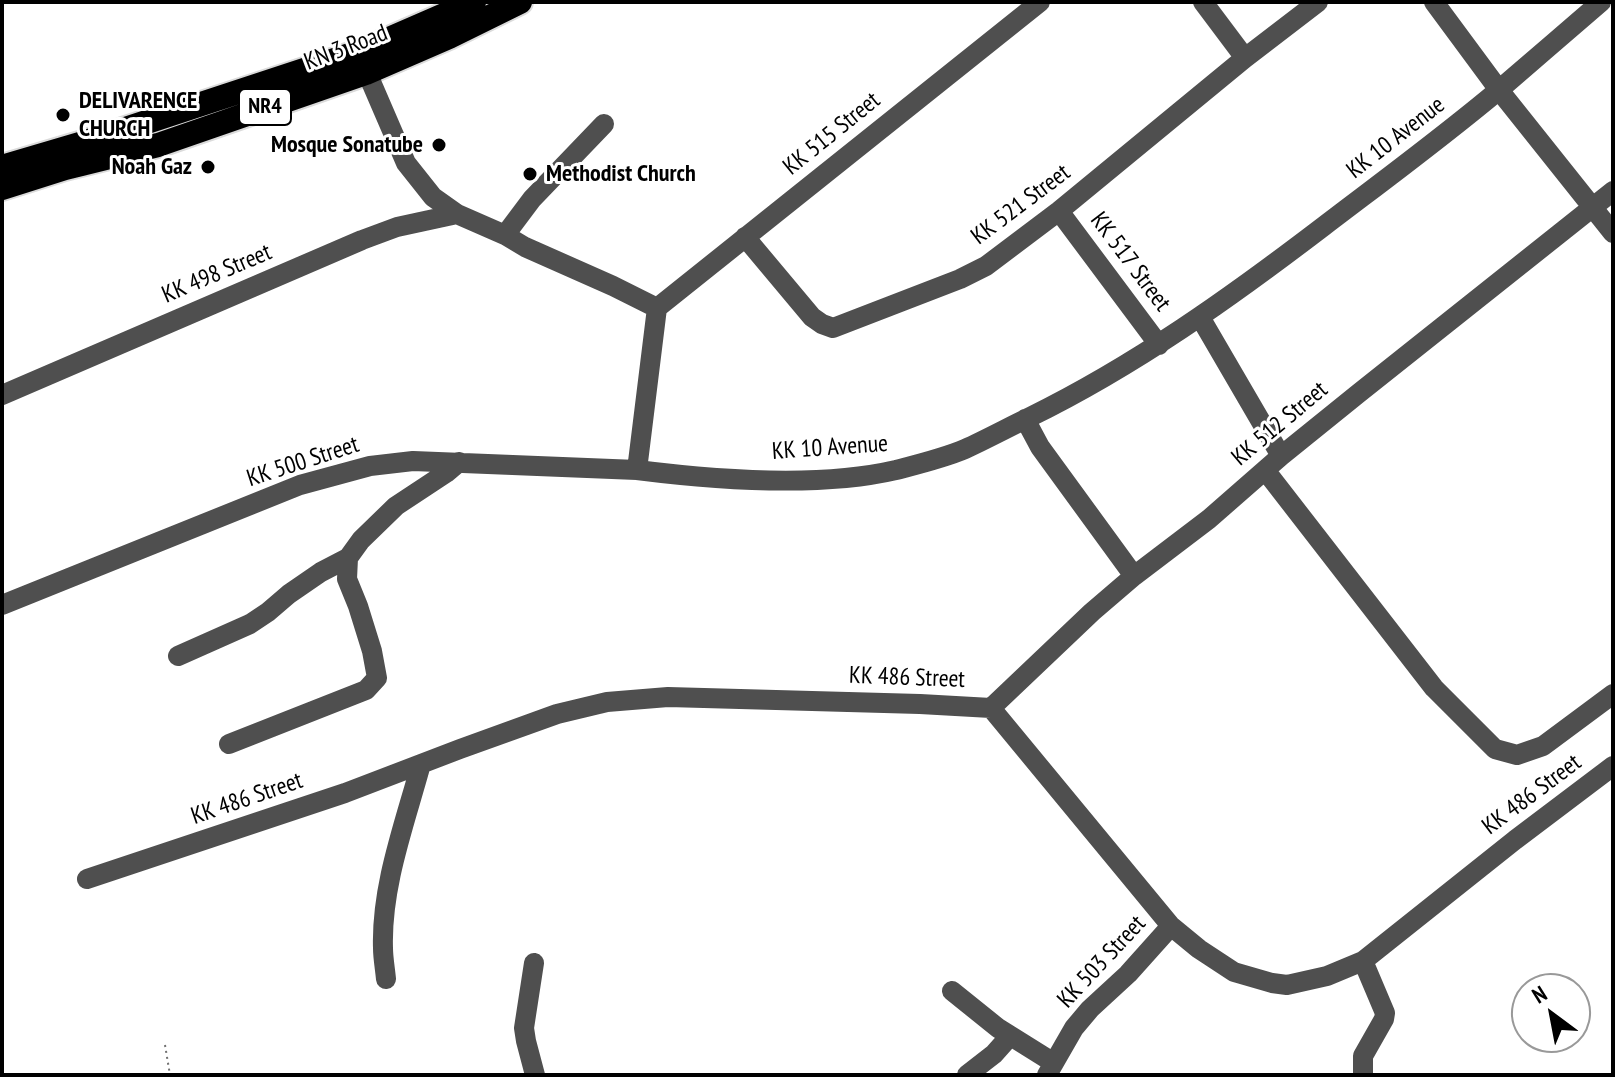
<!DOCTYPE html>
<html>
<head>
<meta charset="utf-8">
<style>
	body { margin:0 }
	#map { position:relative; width:1615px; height:1077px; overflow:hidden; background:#fff; font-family:"PT Sans Narrow",sans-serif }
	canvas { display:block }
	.frame { position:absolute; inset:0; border:4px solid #000; pointer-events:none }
	.north { position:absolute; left:1511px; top:973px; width:80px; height:80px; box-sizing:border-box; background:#fff; border:2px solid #999; border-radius:50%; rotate:328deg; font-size:22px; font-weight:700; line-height:32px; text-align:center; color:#000 }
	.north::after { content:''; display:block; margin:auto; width:28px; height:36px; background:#000; clip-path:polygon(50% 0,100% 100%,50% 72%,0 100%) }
</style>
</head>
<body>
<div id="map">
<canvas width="1615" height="1077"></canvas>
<div class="frame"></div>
<div class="north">N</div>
</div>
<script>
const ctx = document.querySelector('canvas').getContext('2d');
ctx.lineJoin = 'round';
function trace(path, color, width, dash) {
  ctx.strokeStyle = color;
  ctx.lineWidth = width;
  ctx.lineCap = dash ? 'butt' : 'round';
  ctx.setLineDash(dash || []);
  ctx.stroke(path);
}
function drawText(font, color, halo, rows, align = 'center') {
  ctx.font = font + ' "PT Sans Narrow",sans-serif';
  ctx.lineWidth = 6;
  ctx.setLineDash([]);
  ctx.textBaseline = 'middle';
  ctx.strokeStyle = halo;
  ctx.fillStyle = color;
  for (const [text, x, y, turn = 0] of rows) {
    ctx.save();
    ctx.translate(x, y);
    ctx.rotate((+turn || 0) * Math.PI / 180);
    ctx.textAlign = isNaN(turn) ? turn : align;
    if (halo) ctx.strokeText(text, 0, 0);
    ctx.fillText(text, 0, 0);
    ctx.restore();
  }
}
const highway = new Path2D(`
	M2,167L83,143L359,52L474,2
	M2,188L65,168L158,145L366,73L449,37L520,2`);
trace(highway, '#dbdbdb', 28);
trace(new Path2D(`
	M165,1045L170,1075`), '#717171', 2, [2, 4]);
trace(new Path2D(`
	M1203,2L1245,58
	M1434,2L1499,90L1613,233
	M362,61L406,163L433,197L457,214L505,235L525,247L613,286L657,308L637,470C716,480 819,488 896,470C919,464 944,458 965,449C987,439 1009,427 1030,417C1136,365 1231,297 1324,226C1383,181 1443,137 1500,89C1534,60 1567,31 1601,2
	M1059,211L1159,345
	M505,235L532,199L604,124
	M745,237L812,317L822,324L833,328L960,279L986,266L1059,211L1245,58L1318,2
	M657,308L1040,2
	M1200,317L1281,456
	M2,395L362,240L397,227L457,214
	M1025,419L1040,447L1134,576
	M1265,470L1434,688L1495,749L1517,755L1543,746L1613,694
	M2,605L300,485L370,466L413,461L637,470
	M178,656L250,624L268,612L289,594L321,572L348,558
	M991,708L1092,612L1134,576L1209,519L1281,456L1359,393L1613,191
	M229,744L366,690L377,678L372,651L358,606L347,579L348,558L361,540L396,506L446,473L459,462
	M87,879L345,793L460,749L557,714L607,702L668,697L920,704L991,708L1171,926L1199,949L1234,972L1272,983L1287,985L1327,976L1363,961L1515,840L1613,766
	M534,963L524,1028L526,1041L535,1075
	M386,979C385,968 383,958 383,948C381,886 405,823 421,764
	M952,991L998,1028L1054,1063
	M967,1075L994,1054L1010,1036
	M1047,1075L1074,1028L1090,1009L1128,974L1171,926
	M1363,1075V1056L1384,1019L1385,1013L1363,961`), '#4f4f4f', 20);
trace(highway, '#000', 24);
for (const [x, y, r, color] of [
	[63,115,8,"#000"],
	[439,145,8,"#000"],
	[208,167,8,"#000"],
	[530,174,8,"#000"]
]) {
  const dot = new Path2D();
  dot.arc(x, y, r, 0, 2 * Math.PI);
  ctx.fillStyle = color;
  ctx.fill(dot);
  trace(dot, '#fff', 3);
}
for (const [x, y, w] of [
	[265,107,52]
]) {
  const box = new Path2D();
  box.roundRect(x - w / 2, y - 18, w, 36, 6);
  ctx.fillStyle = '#fff';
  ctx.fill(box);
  trace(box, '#000', 2);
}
drawText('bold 22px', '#000', null, [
	["NR4",265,107]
]);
drawText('24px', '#000', '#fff', [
	["KN 3 Road",346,48,-21],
	["KK 515 Street",832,134,-39],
	["KK 10 Avenue",1396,138,-38],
	["KK 521 Street",1021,205,-37],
	["KK 517 Street",1130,262,53],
	["KK 498 Street",217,274,-23],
	["KK 512 Street",1280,424,-40],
	["KK 10 Avenue",830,448,-4],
	["KK 500 Street",303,462,-18],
	["KK 486 Street",907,678,2],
	["KK 486 Street",1532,795,-37],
	["KK 486 Street",247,799,-19],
	["KK 503 Street",1102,962,-47]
]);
drawText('bold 24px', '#000', '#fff', [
	["DELIVARENCE",79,101],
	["CHURCH",79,129],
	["Mosque Sonatube",423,145,"right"],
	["Noah Gaz",192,167,"right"],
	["Methodist Church",546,174]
], 'left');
</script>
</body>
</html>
